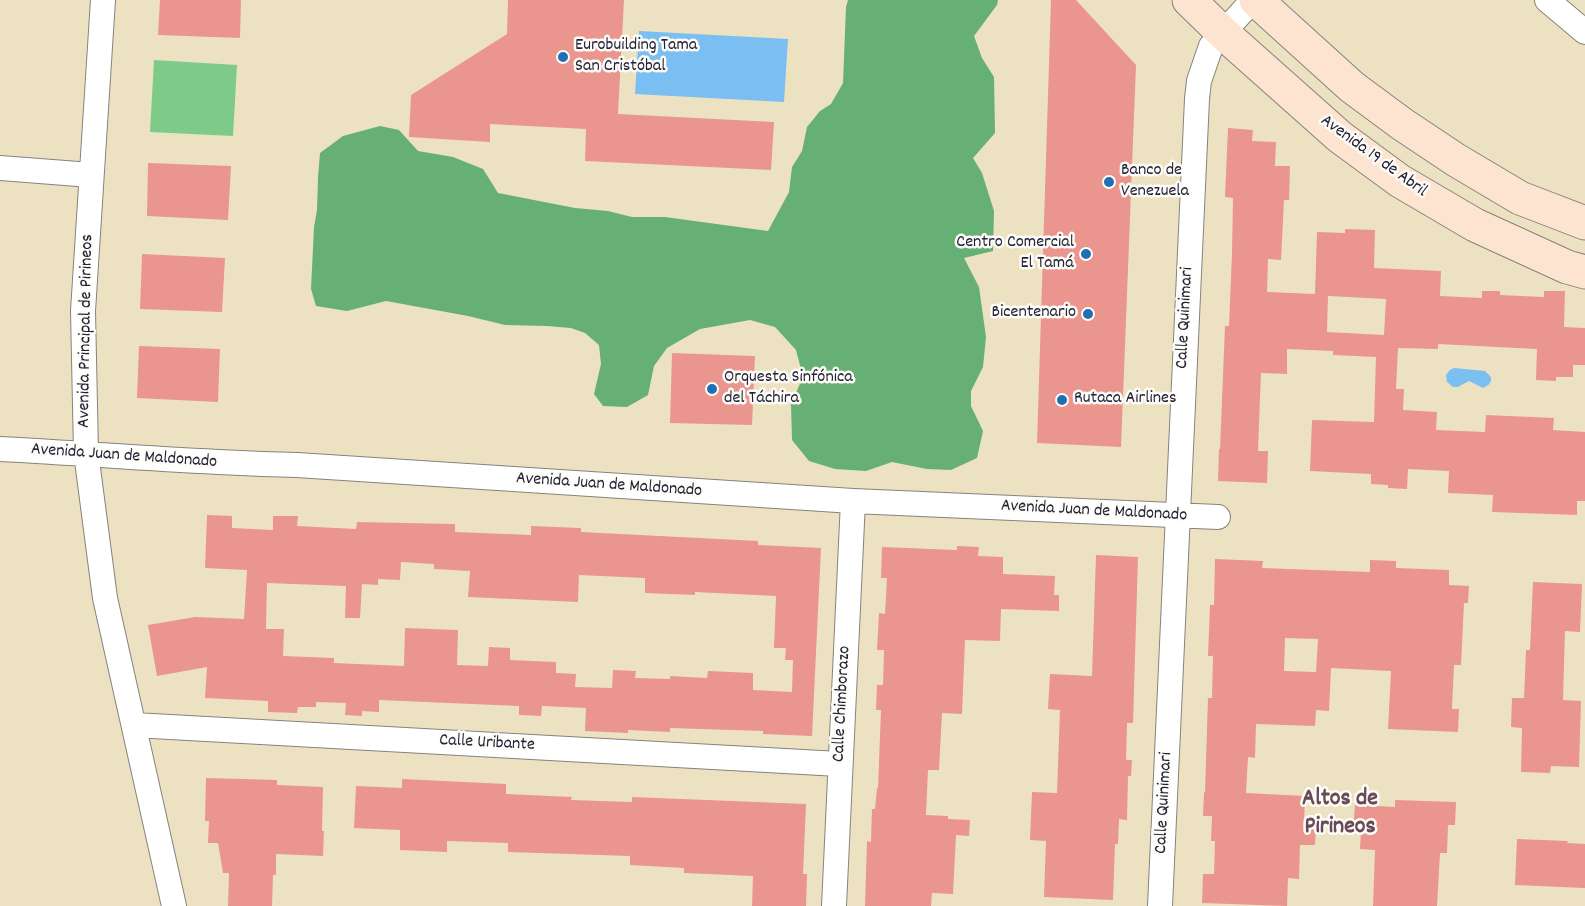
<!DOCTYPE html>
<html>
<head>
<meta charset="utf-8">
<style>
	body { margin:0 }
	canvas { display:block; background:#ece2c1 }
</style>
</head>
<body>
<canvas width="1585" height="906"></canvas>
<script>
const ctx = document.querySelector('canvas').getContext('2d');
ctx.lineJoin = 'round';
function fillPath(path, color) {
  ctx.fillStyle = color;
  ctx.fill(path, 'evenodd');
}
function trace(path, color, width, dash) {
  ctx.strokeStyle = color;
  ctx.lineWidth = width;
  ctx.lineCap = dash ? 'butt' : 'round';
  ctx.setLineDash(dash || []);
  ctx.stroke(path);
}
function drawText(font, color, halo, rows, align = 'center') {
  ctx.font = font + ' Dekko,sans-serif';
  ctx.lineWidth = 5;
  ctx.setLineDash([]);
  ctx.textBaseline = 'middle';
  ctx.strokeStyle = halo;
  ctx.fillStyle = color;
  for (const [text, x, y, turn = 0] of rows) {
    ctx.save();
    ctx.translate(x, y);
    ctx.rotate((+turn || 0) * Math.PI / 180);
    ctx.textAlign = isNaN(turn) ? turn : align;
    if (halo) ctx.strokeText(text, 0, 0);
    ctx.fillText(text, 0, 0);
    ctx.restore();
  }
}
fillPath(new Path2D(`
	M154,60L237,65L233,136L150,132Z`), '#7ecb89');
fillPath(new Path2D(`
	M848,0H998L997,5L974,36L982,58L994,77L995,133L973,158L982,173L994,211L993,251L964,258L979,287L986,337L983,367L971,391V406L983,431L977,458L951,470L927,469L892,462L866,471L835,469L809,461L792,440L791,404L803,377L796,350L775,327L750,320L700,329L667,348L654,366L648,395L627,407L603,406L594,394L601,364L599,345L585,333L571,328L547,326L505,325L468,316L386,301L347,311L316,306L311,289L314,227L317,210L318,177L320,153L343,136L380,126L399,130L418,151L453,157L483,169L498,193L575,208L608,211L632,217H665L768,231L789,192L792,167L802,151L807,127L820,111L831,104L843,83L846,7Z`), '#66af75');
fillPath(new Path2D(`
	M639,31L788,39L784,102L635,94Z
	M1454,368L1485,371L1491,377C1492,383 1488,386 1483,388L1469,381L1458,387H1453L1447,382L1446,375L1450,370Z`), '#7bbef1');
fillPath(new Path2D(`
	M160,0H241L240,38L158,35Z
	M508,0H624L618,114L774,122L771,170L585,161L586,129L490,124V142L409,137L411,95L507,34Z
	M1051,0H1076L1136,65L1121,447L1037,443Z
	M1228,128L1253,130L1252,141L1276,142L1275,166H1290L1289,200H1284L1281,260L1268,259L1267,292L1315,294L1317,232L1345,233V229L1375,230L1374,268L1441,271L1440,296L1482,298V291H1500V295L1544,297V291H1565L1564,327L1585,328V365H1573V377H1556V381L1536,380L1537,349L1438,344V349L1398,348L1396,389H1404L1403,410L1437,412L1436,430L1485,432L1486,415L1554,418L1553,430L1585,432V501H1577V515L1492,512L1493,495L1448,493L1449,471L1408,469L1407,489L1388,488V485L1371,484V474L1310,471L1312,420L1374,422L1376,357L1333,355V351L1287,349V374L1261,373L1258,451H1268L1267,483L1218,481L1219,449H1220L1225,326H1229L1232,253L1233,198L1225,197ZM1328,296L1386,299L1384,335L1327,332Z
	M148,163L231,166L228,220L147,216Z
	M142,254L225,258L222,312L140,309Z
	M139,346L220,349L218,402L137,398Z
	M672,353L755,356L752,425L670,423Z
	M207,515L232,516V528L273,530V516H298L297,526L356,529L357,522L455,524V532L531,535V526L581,528V532L758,541V545L821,548L812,736L763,734V731L670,728V732L628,730V733L585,731L586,708L542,706L541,716L519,715V706L379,700V712L362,711V716L345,715L346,703L316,702V707H298L297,713L268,712V701L205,698L207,667L157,676L148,625L195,617L244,619L247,570L205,568ZM401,562L434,564V569L470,571L468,597L578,602L579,575L645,578V593L695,595V592L776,596L774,648H786L785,660H793L792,692L753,690V673L708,671L707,678L670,676V679L635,678L636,671L613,670L612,688L575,687L576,674L556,673V662L510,660V648L489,647L488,666L457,665L458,630L405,628L404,666L334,663V658L283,656L284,629H266L267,583L346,586L345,618H360L362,584L378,585V579L400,580Z
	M957,546L979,547L978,556L1003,557V574L1055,576L1054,595H1059V611L1001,609L1000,641L965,640L962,714L942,713L939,770H928L926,815L948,816V819L970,820L969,836L956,835L953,894L932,893L931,906H865L867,841L871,842L872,809H875L877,788H878L881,710H876L877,685H883L884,650H877L879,613L885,614L887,578H881L882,547L957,550Z
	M1096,555L1138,557L1133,723H1127L1126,760H1132L1131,776H1128L1127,820L1119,819L1118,844H1115L1113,900L1044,897L1046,841L1030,840L1032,792L1057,793L1060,710L1048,709L1050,674L1092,676Z
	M1215,559L1263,561L1262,568L1370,572V560L1396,561V568L1449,570V585L1469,586L1468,603H1464L1461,665H1454L1452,709H1459L1458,732L1388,729L1391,671L1331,668L1329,711L1316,710L1315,726L1256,724L1255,758L1248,757L1246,793L1305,796L1304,824L1316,825L1315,845H1300L1299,879L1288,878L1287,906L1202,903L1203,874H1214L1215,841H1211L1212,816H1203L1204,792H1205L1208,698H1212L1213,656H1208L1210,605H1214ZM1285,638L1318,639L1316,672L1284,671Z
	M1533,582L1582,584L1580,632L1565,631L1563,700L1581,701L1579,767L1551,766L1550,773L1521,772L1522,728L1511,727L1512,698H1524L1526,650H1530Z
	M206,778L277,780V785L323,787L322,831H324L323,856L276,854V875H273L272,906H228L229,873H223L218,843H208L209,821H205Z
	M402,779L506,784V794L572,797L571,800L632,802V797L806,804L803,874H807L806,906H752L753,876L684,873V868L630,865V856L508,852V843L447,841V852L400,850V830L354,828L356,786L402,788Z
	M1395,800L1456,802L1455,825H1448L1447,853H1440L1437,906H1373L1375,850L1360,849L1361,830H1353L1355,805L1395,807Z
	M1517,839L1568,841L1567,843L1585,844V888L1515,885Z`), '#ea968e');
const minor = new Path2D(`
	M103,0L83,311L86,453L105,598L174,906
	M1547,0L1585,32
	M0,168L91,175
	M0,449C99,454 198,463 297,465L853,501L1218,517
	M134,725L839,764
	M834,906L853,501
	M1160,906L1197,99L1199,81L1211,46L1253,0`);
const secondary = new Path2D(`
	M1189,0L1223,33L1340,137L1400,181L1475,225L1567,267L1585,272
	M1256,0L1352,87L1402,124L1456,160L1520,198L1585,223`);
trace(minor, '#87827e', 26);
trace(secondary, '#87827e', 35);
trace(minor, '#fff', 24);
trace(secondary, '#fde4d1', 33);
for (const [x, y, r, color] of [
	[563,57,6,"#1f6fb2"],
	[1109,182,6,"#1f6fb2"],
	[1086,254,6,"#1f6fb2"],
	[1088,314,6,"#1f6fb2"],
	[712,389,6,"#1f6fb2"],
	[1062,400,6,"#1f6fb2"]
]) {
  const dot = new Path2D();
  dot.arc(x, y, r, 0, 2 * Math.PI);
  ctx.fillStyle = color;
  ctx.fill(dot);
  trace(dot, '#fdfcf7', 2);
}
drawText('18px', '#22223b', '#fdfcf7', [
	["Eurobuilding Tama",575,47],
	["San Cristóbal",575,68],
	["Banco de",1121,172],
	["Venezuela",1121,193],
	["Centro Comercial",1074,244,"right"],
	["El Tamá",1074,265,"right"],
	["Bicentenario",1076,314,"right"],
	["Orquesta Sinfónica",724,379],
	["del Táchira",724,400],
	["Rutaca Airlines",1074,400]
], 'left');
drawText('18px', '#22223b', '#fdfcf7', [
	["Avenida 19 de Abril",1373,157,36],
	["Calle Quinimari",1186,318,-87],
	["Avenida Principal de Pirineos",87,331,-89],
	["Avenida Juan de Maldonado",124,457,4],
	["Avenida Juan de Maldonado",609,486,4],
	["Avenida Juan de Maldonado",1094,512,3],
	["Calle Chimborazo",843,704,-87],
	["Calle Uribante",487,744,3],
	["Calle Quinimari",1165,803,-87]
]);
drawText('bold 24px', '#684b58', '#fdfcf7', [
	["Altos de",1340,801],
	["Pirineos",1340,829]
]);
</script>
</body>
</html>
